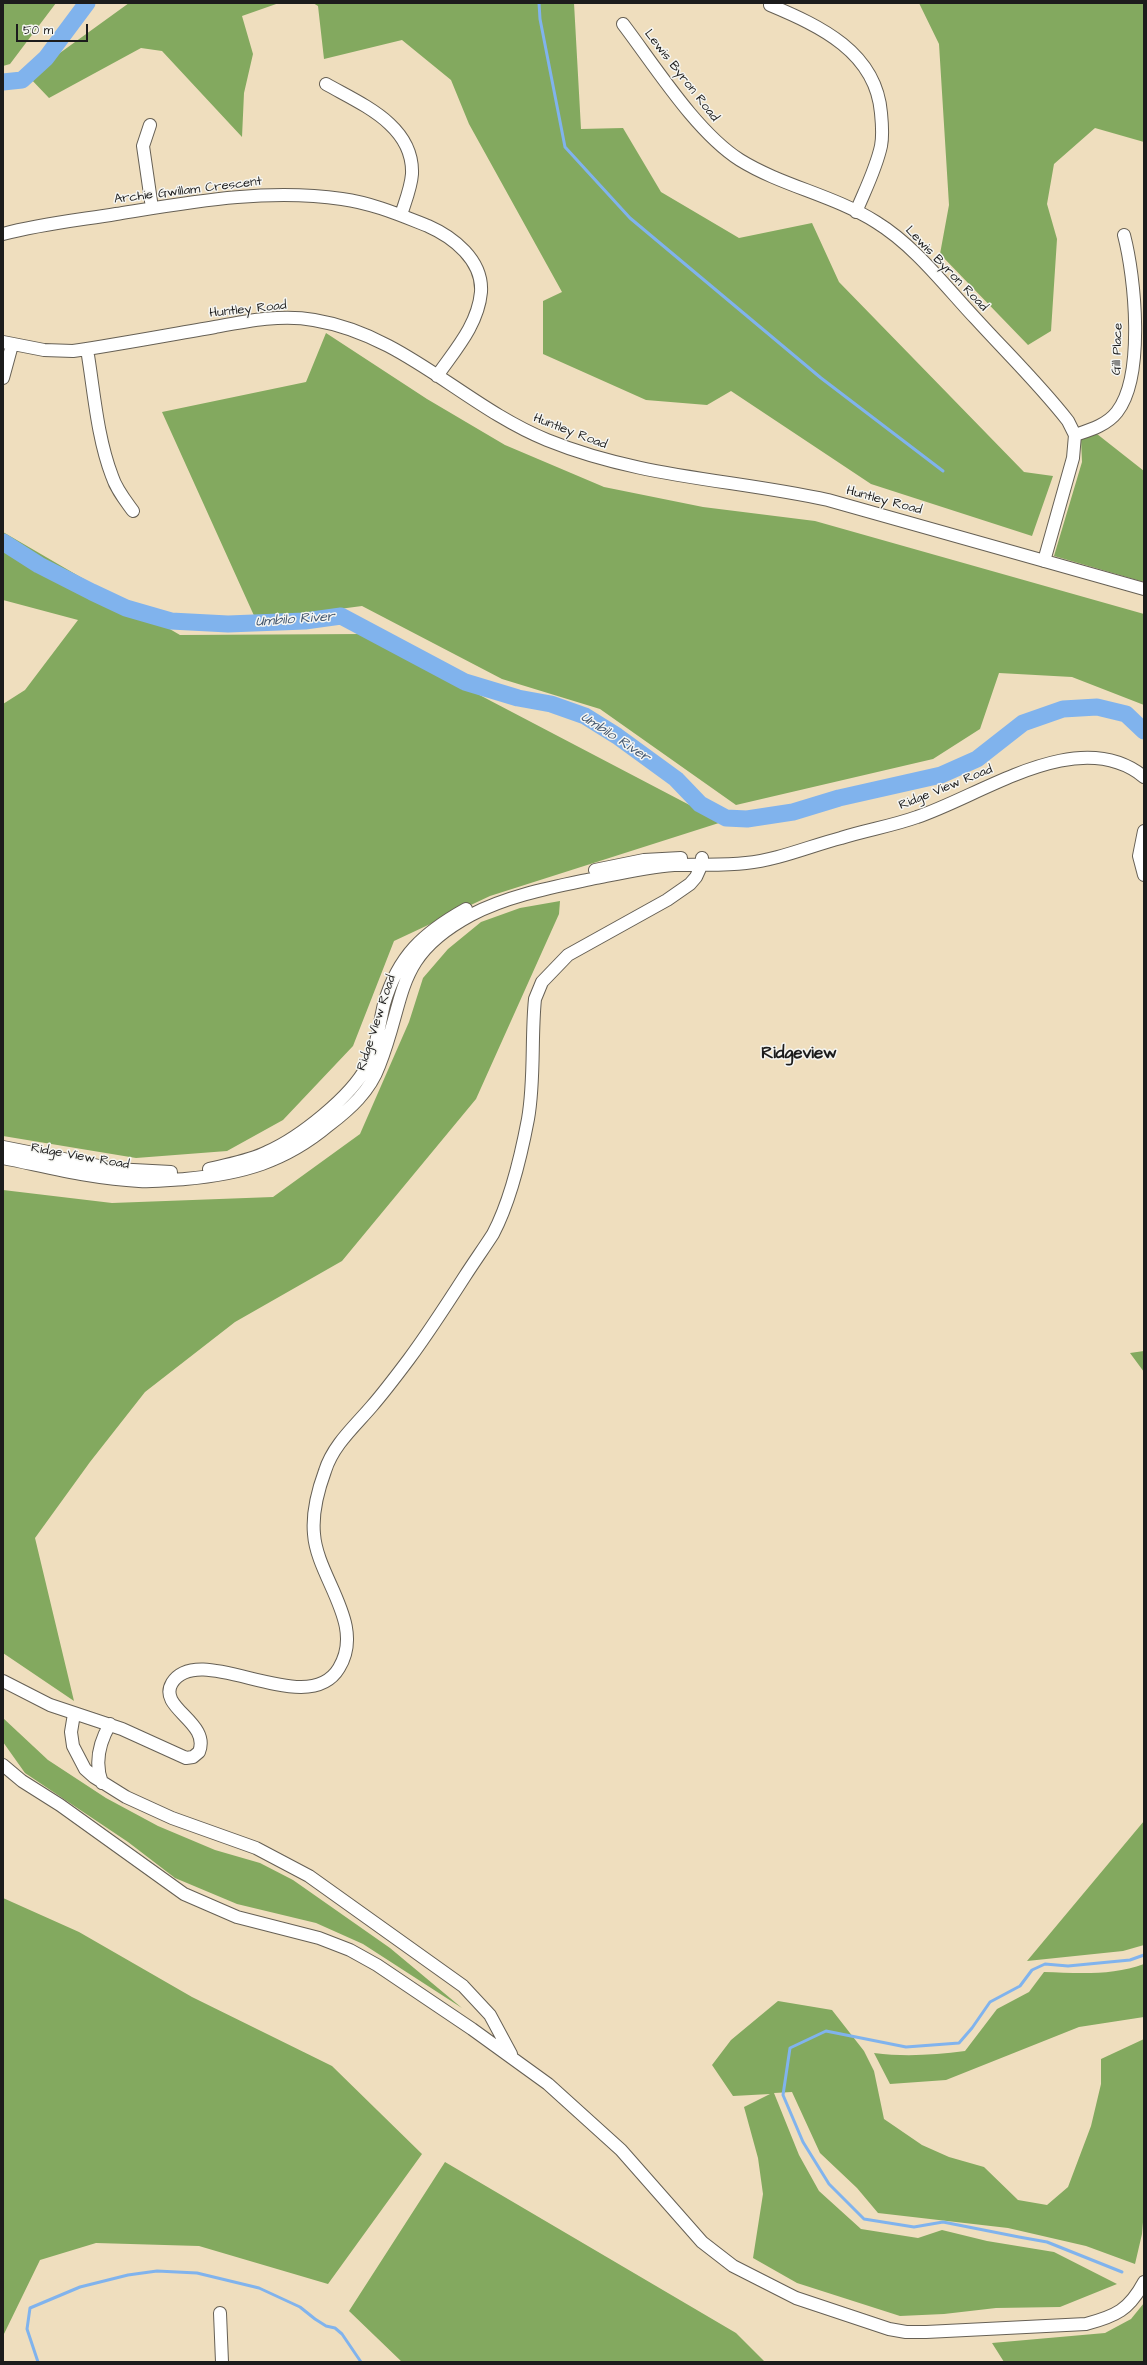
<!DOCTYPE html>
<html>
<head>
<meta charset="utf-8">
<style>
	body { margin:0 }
	#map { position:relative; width:1147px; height:2365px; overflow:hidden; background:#efdebe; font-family:"Architects Daughter",sans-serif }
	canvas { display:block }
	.frame { position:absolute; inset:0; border:4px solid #1c1c1c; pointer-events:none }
	.scale { position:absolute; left:16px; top:24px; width:72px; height:18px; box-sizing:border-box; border:2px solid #1c1c1c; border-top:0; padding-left:5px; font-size:12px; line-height:14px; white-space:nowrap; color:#1c1c1c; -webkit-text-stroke:3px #f6f6f2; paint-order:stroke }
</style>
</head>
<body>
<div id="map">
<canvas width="1147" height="2365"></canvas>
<div class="frame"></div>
<div class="scale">50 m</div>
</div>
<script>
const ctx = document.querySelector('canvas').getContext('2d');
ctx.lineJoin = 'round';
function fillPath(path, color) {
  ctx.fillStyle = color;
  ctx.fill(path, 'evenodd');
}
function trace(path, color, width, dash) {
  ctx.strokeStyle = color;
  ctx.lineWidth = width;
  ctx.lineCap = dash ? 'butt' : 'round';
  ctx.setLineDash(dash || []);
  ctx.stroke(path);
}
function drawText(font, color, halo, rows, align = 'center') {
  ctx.font = font + ' "Architects Daughter",sans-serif';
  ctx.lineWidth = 3;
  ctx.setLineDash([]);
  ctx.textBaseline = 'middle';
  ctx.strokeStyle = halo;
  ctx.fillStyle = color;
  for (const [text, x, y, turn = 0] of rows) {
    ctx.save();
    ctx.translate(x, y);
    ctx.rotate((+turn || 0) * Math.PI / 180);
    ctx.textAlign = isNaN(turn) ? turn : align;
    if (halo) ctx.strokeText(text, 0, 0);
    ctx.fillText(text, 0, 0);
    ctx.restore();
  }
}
fillPath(new Path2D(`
	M3,3H56L10,64L3,66Z
	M129,3H279L242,16L253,54L244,93L242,137L162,51L141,48L49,98L28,76Z
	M313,3H574L581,129L623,128L661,192L739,238L812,223L839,282L1024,472L1053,476L1032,536L871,484L731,391L707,405L646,400L543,354V301L562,292L469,124L451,80L402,40L324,59L318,6Z
	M919,3H1144V142L1095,128L1054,164L1047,204L1057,239L1051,331L1028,345L940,254L949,205L939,44Z
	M326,333L427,399L505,445L604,487L703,507L815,521L1144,614V705L1072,677L999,673L980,729L933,759L736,805L600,709L502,679L362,606L256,620L162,412L306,382Z
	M1097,434L1144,471V582L1054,556L1082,462L1081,439Z
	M3,532L180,635L363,634L722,822L490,896L394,941L353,1046L283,1120L227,1151L136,1158L3,1136V704L25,690L78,620L3,600Z
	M560,901L559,914L476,1099L342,1261L235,1322L145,1392L90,1462L35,1538L74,1701L3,1653V1190L112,1203L273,1197L360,1134L409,1022L423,978L448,949L481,922L520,908Z
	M1144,1351V1372L1130,1353Z
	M3,1718L48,1760L106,1798L158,1826L215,1850L260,1863L293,1880L390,1948L462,2008L363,1944L316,1923L237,1904L175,1878L128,1842L25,1773L3,1742Z
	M1144,1821V1945L1123,1951L1027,1961Z
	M3,1898L79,1932L192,1997L332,2066L422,2154L328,2284L199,2246L96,2243L40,2260L3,2336Z
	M1144,1964V2017L1079,2027L946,2080L890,2084L874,2053C905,2057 934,2055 965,2051L997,2009L1029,1992L1044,1972C1077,1973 1112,1976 1144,1964Z
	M778,2001L832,2010L864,2051L874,2071L884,2119L922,2145L949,2157L984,2167L1018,2200L1047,2205L1068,2187L1091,2126L1101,2084V2059L1144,2039V2210L1142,2234L1135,2264L1086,2246L1008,2228L878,2213L857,2188L820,2153L792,2092L774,2093L799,2155L819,2191L861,2229L918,2238L942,2230L987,2241L1054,2252L1117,2284L1060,2307L996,2308L944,2314L900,2316L797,2283L753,2258L763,2194L758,2158L744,2107L770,2094L733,2096L712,2065L731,2040Z
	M445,2162L736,2333L765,2362H402L349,2311Z
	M1144,2303V2362H1004L992,2343L1105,2333L1131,2319Z`), '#83a95f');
trace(new Path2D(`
	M539,3L540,19L565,147L630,218L821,378L943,471
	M1122,2272L1047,2242L1019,2237L943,2222L914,2227L864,2219L829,2184L803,2142L783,2095L790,2048L826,2031L906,2047L959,2043L972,2028L990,2002L1020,1986L1032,1970L1045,1964L1068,1966L1130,1960L1144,1955
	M38,2362L27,2329L30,2308L80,2287L128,2275L157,2271L197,2273L259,2288L300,2307L315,2319L326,2326L335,2328L342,2334L361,2362`), '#80b3ed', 3);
trace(new Path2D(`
	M3,82L22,80L46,58L87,3
	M3,542L39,565L92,592L126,608L171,621L228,624L305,621L341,616L465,682L518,698L551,704L585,716L617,736L676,779L700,804L726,818L747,819L793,812L839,798L941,775L977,759L1023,723L1063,709L1097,707L1126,714L1144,731`), '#80b3ed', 17);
const minor = new Path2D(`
	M770,5C820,26 876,52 881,113C882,123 883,136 881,146C876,169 865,190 856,212
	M623,24C655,66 696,132 740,160C782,186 833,195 876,222C915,246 945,286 976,319C1007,353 1040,385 1068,421L1075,435L1073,458L1044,561
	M326,84C361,104 414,125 412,174C411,188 405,202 401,215
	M150,125L143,146L152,208
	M3,234C40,224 79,220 116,214C191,202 266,188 342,199C372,203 400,215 428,226C453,237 483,260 481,292C478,325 455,350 437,376
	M3,342L44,350L73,351C121,344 168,335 215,327C247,321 282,314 314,320C405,335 464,406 547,440C641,478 731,479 828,500L1144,589
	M87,349C94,391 97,437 112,476C116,489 125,500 133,511
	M3,378L12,345
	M1075,435C1090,430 1107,425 1117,412C1145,376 1135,277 1124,235
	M1144,831L1139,856L1144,875
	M595,870L644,860L681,858
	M3,1147L114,1169L171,1172
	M3,1158C48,1167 93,1179 139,1181C154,1182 170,1180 185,1179C242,1174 285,1162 329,1125C350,1109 370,1091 379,1066C407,996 393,957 471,915C509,895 554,887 596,878C621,873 648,867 674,865C698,864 722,866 746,863C778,860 810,846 841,838C866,830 892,826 917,817C983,795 1079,724 1144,777
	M209,1169C228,1164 249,1161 267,1152C299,1138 351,1097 367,1066C377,1047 379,1025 384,1004C398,956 423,933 466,909
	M3,1681L50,1705L122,1729L186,1758L193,1757L199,1752C211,1722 157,1708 172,1683C200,1639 307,1722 339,1668C366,1624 317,1578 314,1534C312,1513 318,1490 325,1471C333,1445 355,1426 372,1406C385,1391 397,1375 409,1359C429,1332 447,1304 465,1276C474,1262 484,1248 493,1234C511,1200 521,1156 528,1119C535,1080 531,1038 535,999L542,982L568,955L667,900L690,884L696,877L701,866L702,858
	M74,1714L71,1732L73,1746L85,1769L94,1777L126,1797L172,1818L256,1848L309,1876L463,1986L490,2015L511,2054
	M3,1765L22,1781L60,1805L184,1894L237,1917L319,1938L350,1950L377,1965L472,2029L548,2084L621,2150L702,2242L733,2266L796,2298L889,2329L906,2332H926L1086,2324C1116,2316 1129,2310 1144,2282
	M102,1783C94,1762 99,1743 110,1724
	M220,2313L222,2362`);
trace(minor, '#666055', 14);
trace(minor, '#fff', 12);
drawText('13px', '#1c1c1c', '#f6f6f2', [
	["Lewis Byron Road",681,76,52],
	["Archie Gwillam Crescent",188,191,-7],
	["Lewis Byron Road",946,269,46],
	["Huntley Road",248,310,-6],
	["Gill Place",1118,349,-88],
	["Huntley Road",570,432,21],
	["Huntley Road",884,501,15],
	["Ridge View Road",946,788,-22],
	["Ridge View Road",377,1023,-72],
	["Ridge View Road",80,1157,10]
]);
drawText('italic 14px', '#445870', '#f6f6f2', [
	["Umbilo River",295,620,-4],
	["Umbilo River",615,738,33]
]);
drawText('bold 17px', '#1c1c1c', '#f6f6f2', [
	["Ridgeview",799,1054]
]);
</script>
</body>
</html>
